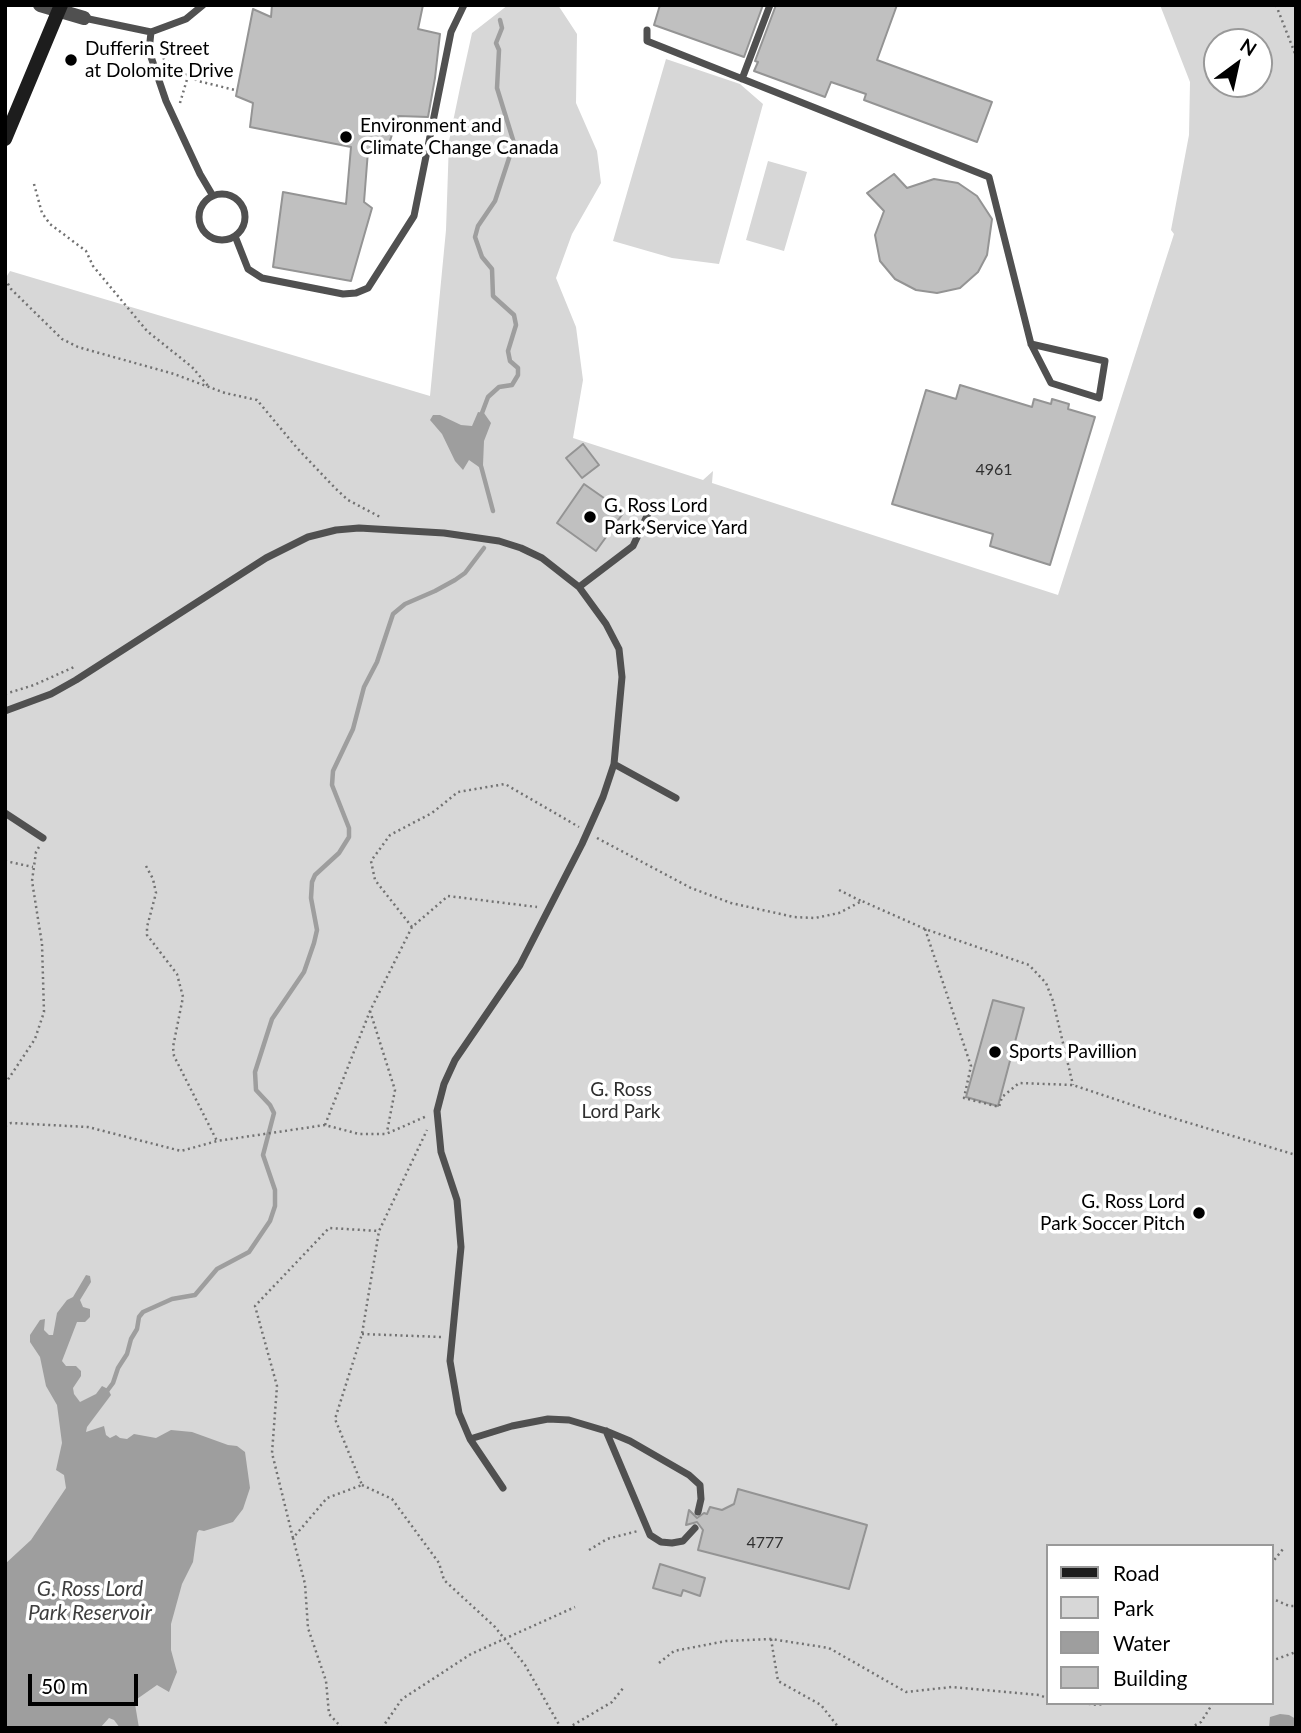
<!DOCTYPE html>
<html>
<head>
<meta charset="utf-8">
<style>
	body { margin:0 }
	#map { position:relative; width:1301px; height:1733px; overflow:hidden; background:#fff; font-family:Lato,sans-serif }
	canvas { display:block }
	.frame { position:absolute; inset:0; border:7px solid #000; pointer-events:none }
	.legend { position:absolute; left:1046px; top:1544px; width:228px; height:161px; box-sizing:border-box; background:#fff; border:2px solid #999; margin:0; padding:9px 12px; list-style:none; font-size:21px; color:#000 }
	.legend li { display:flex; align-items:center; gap:14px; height:35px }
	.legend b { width:35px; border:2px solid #999 }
	.north { position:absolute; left:1203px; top:28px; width:70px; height:70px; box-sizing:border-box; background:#fff; border:2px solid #999; border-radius:50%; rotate:33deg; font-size:19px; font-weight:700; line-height:28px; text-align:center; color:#000 }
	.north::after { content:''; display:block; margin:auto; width:24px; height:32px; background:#000; clip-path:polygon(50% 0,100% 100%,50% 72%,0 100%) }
	.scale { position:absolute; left:28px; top:1674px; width:110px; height:32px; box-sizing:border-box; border:4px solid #000; border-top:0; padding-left:9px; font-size:21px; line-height:24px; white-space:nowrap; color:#000; -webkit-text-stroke:5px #fff; paint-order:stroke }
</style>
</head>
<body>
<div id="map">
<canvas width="1301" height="1733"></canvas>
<div class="frame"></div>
<ul class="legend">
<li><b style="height:9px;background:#1d1d1d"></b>Road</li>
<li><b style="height:19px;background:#d7d7d7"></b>Park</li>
<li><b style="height:19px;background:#9e9e9e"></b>Water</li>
<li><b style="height:19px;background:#c0c0c0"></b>Building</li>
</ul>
<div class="north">N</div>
<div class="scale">50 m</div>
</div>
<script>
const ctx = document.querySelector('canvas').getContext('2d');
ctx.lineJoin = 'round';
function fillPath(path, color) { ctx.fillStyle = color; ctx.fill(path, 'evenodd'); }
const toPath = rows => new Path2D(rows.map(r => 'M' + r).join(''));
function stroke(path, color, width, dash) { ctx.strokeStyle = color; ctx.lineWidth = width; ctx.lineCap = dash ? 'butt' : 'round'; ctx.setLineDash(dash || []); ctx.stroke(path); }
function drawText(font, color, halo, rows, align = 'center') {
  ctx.font = font + ' Lato,sans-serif'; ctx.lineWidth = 7; ctx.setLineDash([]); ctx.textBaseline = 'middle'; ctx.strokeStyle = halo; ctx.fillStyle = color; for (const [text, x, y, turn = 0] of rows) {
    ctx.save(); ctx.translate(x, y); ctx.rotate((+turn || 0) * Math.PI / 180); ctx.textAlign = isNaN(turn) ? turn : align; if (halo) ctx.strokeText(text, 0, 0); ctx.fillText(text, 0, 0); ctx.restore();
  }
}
const green = toPath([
	[508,5,558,5,577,34,576,103,597,151,601,183,572,234,556,278,576,327,583,380,573,438,703,480,713,471,712,483,1058,595,1174,234,1171,230,1189,135,1190,82,1160,5,1296,5,1296,1728,5,1728,5,279,10,271,430,396,446,230,449,141,461,83,472,33],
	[1217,42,1259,42,1259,84,1217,84],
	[1047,1546,1271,1546,1271,1703,1047,1703],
	[666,59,740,84,763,104,719,264,672,258,613,241],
	[768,161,807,172,784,251,746,240]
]);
const water = toPath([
	[478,412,484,413,491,423,484,441,483,465,479,467,469,460,463,470,455,461,442,434,430,420,433,415,440,415,461,425,472,426],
	[86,1275,90,1276,91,1282,80,1300,83,1307,90,1309,90,1317,85,1322,77,1322,62,1361,66,1366,76,1366,81,1371,81,1376,73,1388,74,1394,80,1402,96,1394,102,1386,108,1389,111,1395,87,1427,86,1432,104,1426,106,1435,110,1438,116,1435,120,1438,127,1439,134,1434,156,1438,171,1430,192,1432,228,1445,237,1446,245,1452,250,1488,243,1509,233,1522,204,1531,199,1530,197,1533,193,1562,182,1584,171,1624,171,1650,177,1672,169,1692,157,1685,137,1699,135,1704,139,1728,120,1728,114,1720,109,1718,100,1728,5,1728,5,1564,31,1540,66,1488,64,1475,56,1470,62,1443,57,1405,46,1386,40,1357,30,1342,30,1335,40,1320,45,1319,44,1330,49,1335,53,1335,57,1313,67,1300,73,1297],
	[1280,1714,1289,1715,1296,1719,1296,1728,1269,1728,1270,1717]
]);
const stream = toPath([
	[482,413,488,397,499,387,512,385,518,375,518,368,510,361,508,351,516,325,514,315,493,296,492,269,482,257,475,237,478,226,495,201,514,143,497,88,499,50,496,43,502,28,500,20],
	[481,466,493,511],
	[107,1391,113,1383,118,1368,127,1354,131,1339,137,1329,139,1317,143,1312,172,1299,195,1295,217,1269,249,1252,270,1221,275,1206,275,1190,263,1155,274,1113,270,1105,256,1090,255,1072,272,1019,304,972,314,943,317,930,311,898,312,882,315,875,339,853,349,837,349,828,332,785,333,771,353,729,364,687,377,662,393,614,405,604,435,591,455,580,465,573,484,548]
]);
const building = toPath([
	[272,5,423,5,418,29,440,34,435,78,428,117,398,116,387,150,368,151,364,202,372,208,351,281,273,267,283,192,346,204,351,147,250,127,253,103,236,96,253,9,271,17,272,5],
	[660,5,763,5,744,57,654,25,660,5],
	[776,5,897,5,877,60,992,102,977,142,864,100,866,94,831,82,825,97,754,71,758,62,755,61,776,5],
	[894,174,907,188,934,179,958,183,977,196,992,219,987,255,978,272,960,288,937,293,916,290,895,279,880,261,875,235,884,211,867,193,894,174],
	[960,385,1032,407,1034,399,1051,404,1052,399,1069,404,1068,409,1095,417,1050,565,990,546,993,534,892,504,926,390,956,399,960,385],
	[583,444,599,465,582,478,566,458,583,444],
	[584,484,624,512,596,551,557,523,584,484],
	[993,1000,1024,1008,998,1106,966,1097,993,1000],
	[738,1489,867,1525,849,1589,698,1550,703,1530,697,1522,686,1525,689,1510,697,1518,704,1513,707,1514,710,1507,722,1510,734,1504,738,1489],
	[660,1564,705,1578,700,1596,683,1590,681,1596,653,1588,660,1564]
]);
const path = toPath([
	[1276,5,1296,56],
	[163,58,179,71,198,81,235,90],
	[180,103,188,76],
	[34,184,42,213,50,224,86,251,93,266,147,331,192,367,209,387],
	[5,279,11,289,62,339,78,347,174,374,225,393,257,400,297,448,336,489,348,500,382,518],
	[5,694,34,685,74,667],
	[597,838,691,888,731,903,794,917,815,918,839,913,862,901,925,929,1029,965,1046,983,1053,1001,1073,1085],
	[5,861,33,867],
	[146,866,153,879,156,893,147,927,147,935,177,974,183,997,173,1047,174,1056,217,1141],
	[839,890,861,901],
	[412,927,375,880,371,861,390,835,432,813,458,792,505,784,579,827],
	[925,929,971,1066,964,1098,999,1107,1002,1097,1019,1083,1073,1085,1156,1113,1296,1155],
	[370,1011,395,1090,387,1132],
	[5,1084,35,1039,44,1012,42,944,32,881,36,852,39,847],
	[325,1125,370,1011,412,927,448,896,537,907],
	[5,1126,11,1123,88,1127,181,1151,217,1141,325,1125,359,1134,386,1134,427,1116],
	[362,1334,442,1337],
	[362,1485,392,1499,439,1563,444,1580,495,1627,525,1665,561,1728],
	[293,1538,272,1453,277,1386,255,1306,329,1228,379,1231],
	[589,1550,607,1539,638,1531],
	[1271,1564,1283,1549],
	[1271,1598,1289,1606,1296,1606],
	[771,1639,778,1681,821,1705,839,1728],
	[1271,1661,1296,1652],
	[659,1663,674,1651,726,1641,771,1639,829,1648,906,1692,952,1687,1039,1695,1047,1698],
	[1083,1703,1097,1705,1108,1703],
	[342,1728,329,1714,326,1681,308,1628,305,1584,293,1538,327,1498,362,1485,335,1419,362,1334,379,1231,427,1130],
	[382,1728,402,1699,471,1654,575,1607],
	[568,1728,612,1702,624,1687],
	[1190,1728,1201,1722,1213,1703]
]);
const lane = toPath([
	[84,18,151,32,186,19,203,5],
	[647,30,647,41,989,177,1031,344,1051,383,1099,398,1105,361,1031,344],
	[151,32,149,51,166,101,200,174,213,196],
	[742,79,770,5],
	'199 217a23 23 0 1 1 46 0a23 23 0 1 1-46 0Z',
	[235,236,248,269,262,278,343,294,356,293,368,288,414,216,451,32,464,5],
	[579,587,633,546,653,503],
	[5,711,51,694,76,680,266,558,308,537,336,530,359,528,444,533,499,541,521,548,542,558,579,587,606,624,619,649,622,677,614,764,603,797,582,844,520,965,455,1060,444,1084,437,1111,441,1152,457,1200,461,1247,450,1361,459,1413,470,1439,503,1488],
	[614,764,676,798],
	[5,813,43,838],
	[606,1431,650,1535,661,1542,672,1543,683,1541,695,1528],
	[470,1439,512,1426,548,1419,569,1420,606,1431,630,1441,689,1475,700,1485,701,1499,698,1512]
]);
const street = toPath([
	[40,5,84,18]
]);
const secondary = toPath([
	[5,139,61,5]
]);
const markers = [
	[71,60,7,"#000"],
	[346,137,7,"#000"],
	[590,517,7,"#000"],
	[995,1052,7,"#000"],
	[1199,1213,7,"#000"]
];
const numberNames = [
	["4961",994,470],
	["4777",765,1543]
];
const poiNames = [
	["Dufferin Street",85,49],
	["at Dolomite Drive",85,71],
	["Environment and",360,126],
	["Climate Change Canada",360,148],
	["G. Ross Lord",604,506],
	["Park Service Yard",604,528],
	["Sports Pavillion",1009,1052],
	["G. Ross Lord",1185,1202,"right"],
	["Park Soccer Pitch",1185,1224,"right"]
];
const parkNames = [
	["G. Ross",621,1090],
	["Lord Park",621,1112]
];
const waterNames = [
	["G. Ross Lord",90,1589],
	["Park Reservoir",90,1613]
];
fillPath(green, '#d7d7d7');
fillPath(water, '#9e9e9e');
stroke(stream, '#9e9e9e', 4.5);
fillPath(building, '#c0c0c0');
stroke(building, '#949494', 2);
stroke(path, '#727272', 2.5, [2, 3.5]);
stroke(lane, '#505050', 7);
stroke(street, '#505050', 14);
stroke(secondary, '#1d1d1d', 14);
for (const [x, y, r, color] of markers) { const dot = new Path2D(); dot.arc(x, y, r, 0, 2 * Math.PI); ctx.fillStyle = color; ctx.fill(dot); stroke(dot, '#fff', 2.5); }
drawText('16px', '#303030', null, numberNames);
drawText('19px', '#000', '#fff', poiNames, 'left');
drawText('19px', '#2e2e2e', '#fff', parkNames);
drawText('italic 21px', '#3f3f3f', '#fff', waterNames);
</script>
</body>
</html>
